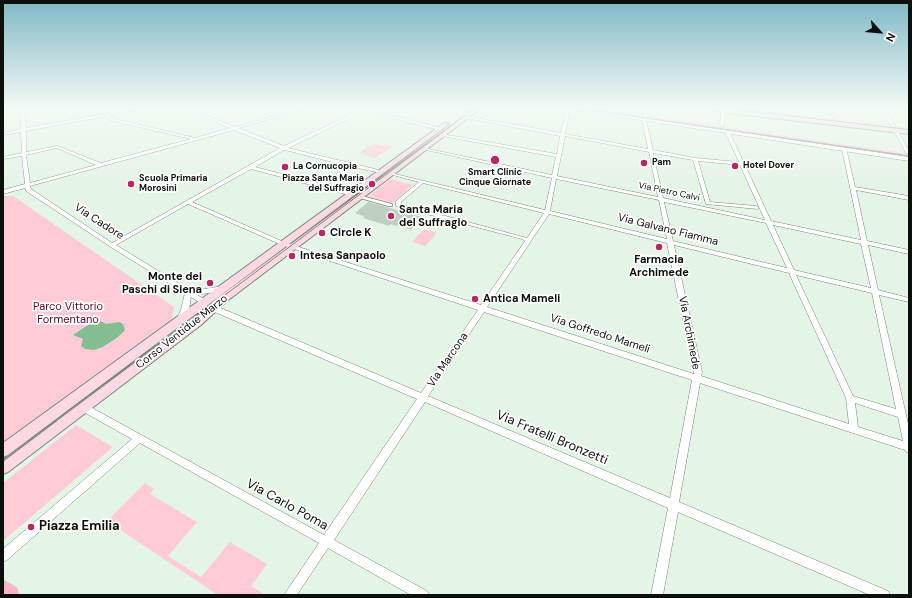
<!DOCTYPE html>
<html>
<head>
<meta charset="utf-8">
<style>
	body { margin:0 }
	#map { position:relative; width:912px; height:598px; overflow:hidden; background:#e4f4e7; font-family:"DM Sans",sans-serif }
	canvas { display:block }
	.frame { position:absolute; inset:0; border:4px solid #0b100c; pointer-events:none }
	.north { position:absolute; left:860px; top:12px; width:40px; height:40px; -webkit-text-stroke:3px #fff; paint-order:stroke; rotate:117deg; font-size:11px; font-weight:700; line-height:16px; text-align:center; color:#0b100c }
	.north::after { content:''; display:block; margin:auto; width:14px; height:18px; background:#0b100c; clip-path:polygon(50% 0,100% 100%,50% 72%,0 100%) }
</style>
</head>
<body>
<div id="map">
<canvas width="912" height="598"></canvas>
<div class="frame"></div>
<div class="north">N</div>
</div>
<script>
const ctx = document.querySelector('canvas').getContext('2d');
ctx.lineJoin = 'round';
function fillPath(path, color) { ctx.fillStyle = color; ctx.fill(path, 'evenodd'); }
const toPath = rows => new Path2D(rows.map(r => 'M' + r).join(''));
function stroke(path, color, width, dash) { ctx.strokeStyle = color; ctx.lineWidth = width; ctx.lineCap = dash ? 'butt' : 'round'; ctx.setLineDash(dash || []); ctx.stroke(path); }
function drawText(font, color, halo, rows, align = 'center') {
  ctx.font = font + ' "DM Sans",sans-serif'; ctx.lineWidth = 3.5; ctx.setLineDash([]); ctx.textBaseline = 'middle'; ctx.strokeStyle = halo; ctx.fillStyle = color; for (const [text, x, y, turn = 0] of rows) {
    ctx.save(); ctx.translate(x, y); ctx.rotate((+turn || 0) * Math.PI / 180); ctx.textAlign = isNaN(turn) ? turn : align; if (halo) ctx.strokeText(text, 0, 0); ctx.fillText(text, 0, 0); ctx.restore();
  }
}
const green = toPath([
	[576,109,602,109,639,114,638,118],
	[771,111,888,126,909,129,909,131,772,115],
	[650,116,909,154,909,157,649,119],
	[375,143,385,146,387,145,394,146,375,158,359,153,364,149],
	[390,179,413,185,393,203,369,196],
	[3,196,13,196,174,307,172,319,3,442],
	[424,229,437,233,425,246,412,242],
	[76,425,113,447,3,541,3,483],
	[145,483,154,489,150,494,197,522,168,556,201,577,230,542,267,564,251,586,266,595,218,595,107,521]
]);
const water = toPath([
	[97,319,106,324,119,322,123,324,125,330,118,337,103,347,94,350,85,349,81,346,83,339,73,335]
]);
const building = toPath([
	[347,175,361,179,355,183,340,180],
	[368,202,372,203,422,217,411,230,390,224,389,226,363,218,365,217,355,213]
]);
const pedestrian = toPath([
	[360,196,362,196,392,204,392,206,388,206,360,198,360,196]
]);
const minor = toPath([
	[21,109,25,109,26,128,131,109,138,109,136,110,109,115,111,118,195,138,230,128,184,109,189,109,235,127,300,109,306,109,238,128,284,146,361,110,360,109,366,109,441,128,441,129,439,130,365,111,288,148,383,171,383,172,381,173,353,167,326,186,353,193,353,195,349,195,251,169,192,202,286,243,481,305,525,241,522,239,396,206,396,201,419,182,389,174,391,173,545,210,552,178,422,149,424,148,552,175,556,157,442,136,440,135,442,134,557,154,560,136,466,118,465,118,465,116,561,133,566,109,570,109,565,134,648,149,642,120,645,109,649,109,646,120,653,150,695,158,739,162,725,132,729,131,744,163,745,164,745,165,771,221,861,240,842,149,846,148,855,187,909,196,909,200,856,190,867,241,909,250,909,254,868,245,878,290,909,298,909,302,879,295,909,428,909,453,906,452,905,450,700,383,679,502,888,591,890,595,870,595,678,512,663,595,651,595,668,508,425,402,334,540,427,591,429,595,411,595,328,548,297,595,284,595,319,543,140,443,7,560,3,562,3,549,132,439,80,410,79,407,80,404,83,403,324,535,417,399,210,310,209,308,210,306,216,306,421,393,478,310,282,245,188,204,116,245,191,291,223,286,225,286,226,288,225,290,197,295,206,300,208,302,206,304,202,304,191,297,189,310,183,322,177,322,176,320,181,310,185,293,114,249,26,191,25,188,3,194,3,190,25,184,22,156,3,159,3,157,22,153,21,132,3,135,3,133,21,129,21,109],
	[106,116,109,120,191,139,101,163,57,146,26,152,26,131,106,116],
	[234,130,280,148,112,243,31,189,30,186,234,130],
	[565,136,649,152,658,197,557,176,565,136],
	[57,148,96,165,30,183,26,155,57,148],
	[284,150,289,151,348,166,321,184,255,167,284,150],
	[653,153,693,160,706,204,758,209,759,208,756,206,710,202,698,161,740,165,765,220,663,198,653,153],
	[556,179,659,200,667,239,550,211,556,179],
	[423,183,544,213,527,238,401,204,401,202,423,183],
	[664,202,766,223,787,268,673,241,664,202],
	[549,214,667,243,694,374,487,307,549,214],
	[773,225,861,244,871,288,794,270,773,225],
	[674,245,789,273,846,398,849,424,701,376,702,372,674,245],
	[796,275,872,293,896,409,853,396,796,275],
	[484,312,692,380,670,498,428,396,484,312],
	[855,403,898,417,903,441,858,427,855,403],
	[723,109,725,110,724,125,722,126,720,125,721,110,723,109],
	[828,109,832,109,835,119,833,119,828,109],
	[881,109,885,109,895,126,894,127,892,127,881,109],
	[894,130,898,131,909,151,909,154,906,153,894,131,894,130]
]);
const tertiary = toPath([
	[568,109,580,109,909,157,909,161,568,109]
]);
const secondary = toPath([
	[474,109,480,109,227,301,201,325,8,472,3,474,3,460,193,319,219,297,474,109],
	[709,109,725,109,909,130,909,134,712,111,709,109],
	[444,123,449,124,8,455,3,457,3,443,444,123]
]);
const primary = toPath([
	[3,580,9,583,17,588,19,595,3,595,3,580]
]);
const tramFar1 = toPath([
	[584,109,909,156],
	[55,422,474,109]
]);
const tram = toPath([
	[3,461,56,421]
]);
const markers = [
	[495,160,5,"#b52860"],
	[644,163,4,"#b52860"],
	[735,166,4,"#b52860"],
	[285,167,4,"#b52860"],
	[131,184,4,"#b52860"],
	[372,184,4,"#b52860"],
	[391,216,4,"#b52860"],
	[322,233,4,"#b52860"],
	[659,247,4,"#b52860"],
	[292,256,4,"#b52860"],
	[210,283,4,"#b52860"],
	[475,299,4,"#b52860"],
	[31,527,4,"#b52860"]
];
const farPoinames = [
	["Pam",652,163],
	["Hotel Dover",743,166],
	["La Cornucopia",293,167],
	["Smart Clinic",495,173,"center"],
	["Cinque Giornate",495,183,"center"],
	["Scuola Primaria",139,179],
	["Morosini",139,189],
	["Piazza Santa Maria",364,179,"right"],
	["del Suffragio",364,189,"right"]
];
const farStreetnames = [
	["Via Pietro Calvi",669,192,12]
];
const poiNames = [
	["Santa Maria",399,210],
	["del Suffragio",399,223],
	["Circle K",330,233],
	["Intesa Sanpaolo",300,256],
	["Farmacia",659,260,"center"],
	["Archimede",659,273,"center"],
	["Monte dei",202,277,"right"],
	["Paschi di Siena",202,290,"right"],
	["Antica Mameli",483,299]
];
const streetNames = [
	["Via Cadore",99,222,33],
	["Via Galvano Fiamma",668,230,14],
	["Corso Ventidue Marzo",182,332,-38],
	["Via Archimede",689,333,79],
	["Via Goffredo Mameli",600,334,18],
	["Via Marcona",448,360,-56]
];
const parkNames = [
	["Parco Vittorio",68,307],
	["Formentano",68,320]
];
const nearStreetnames = [
	["Via Fratelli Bronzetti",552,438,23],
	["Via Carlo Poma",287,505,29]
];
const nearPoinames = [
	["Piazza Emilia",39,527]
];
fillPath(green, '#fecbd7');
fillPath(water, '#85bd92');
fillPath(building, '#bfcfc2');
stroke(pedestrian, '#768479', 1.5);
stroke(minor, '#768479', 1);
stroke(tertiary, '#768479', 1);
stroke(secondary, '#768479', 2);
stroke(primary, '#d3d4d3', 1);
fillPath(pedestrian, '#fff');
fillPath(minor, '#fff');
fillPath(tertiary, '#fff');
fillPath(secondary, '#fed9e4');
fillPath(primary, '#fdb3ca');
stroke(tramFar1, '#7c867e', 1);
stroke(tram, '#7c867e', 1.5);
const sky = ctx.createLinearGradient(0, 0, 0, 193);
sky.addColorStop(0, '#80b8c6');
sky.addColorStop(0.56, '#f3faf4');
sky.addColorStop(1, '#f3faf400');
ctx.fillStyle = sky;
ctx.fillRect(0, 0, 912, 193);
for (const [x, y, r, color] of markers) { const dot = new Path2D(); dot.arc(x, y, r, 0, 2 * Math.PI); ctx.fillStyle = color; ctx.fill(dot); stroke(dot, '#fff', 1.5); }
drawText('bold 9px', '#0b100c', '#fff', farPoinames, 'left');
drawText('9px', '#0b100c', '#fff', farStreetnames);
drawText('bold 11px', '#0b100c', '#fff', poiNames, 'left');
drawText('11px', '#0b100c', '#fff', streetNames);
drawText('11px', '#580529', '#fff', parkNames);
drawText('13px', '#0b100c', '#fff', nearStreetnames);
drawText('bold 13px', '#0b100c', '#fff', nearPoinames, 'left');
</script>
</body>
</html>
